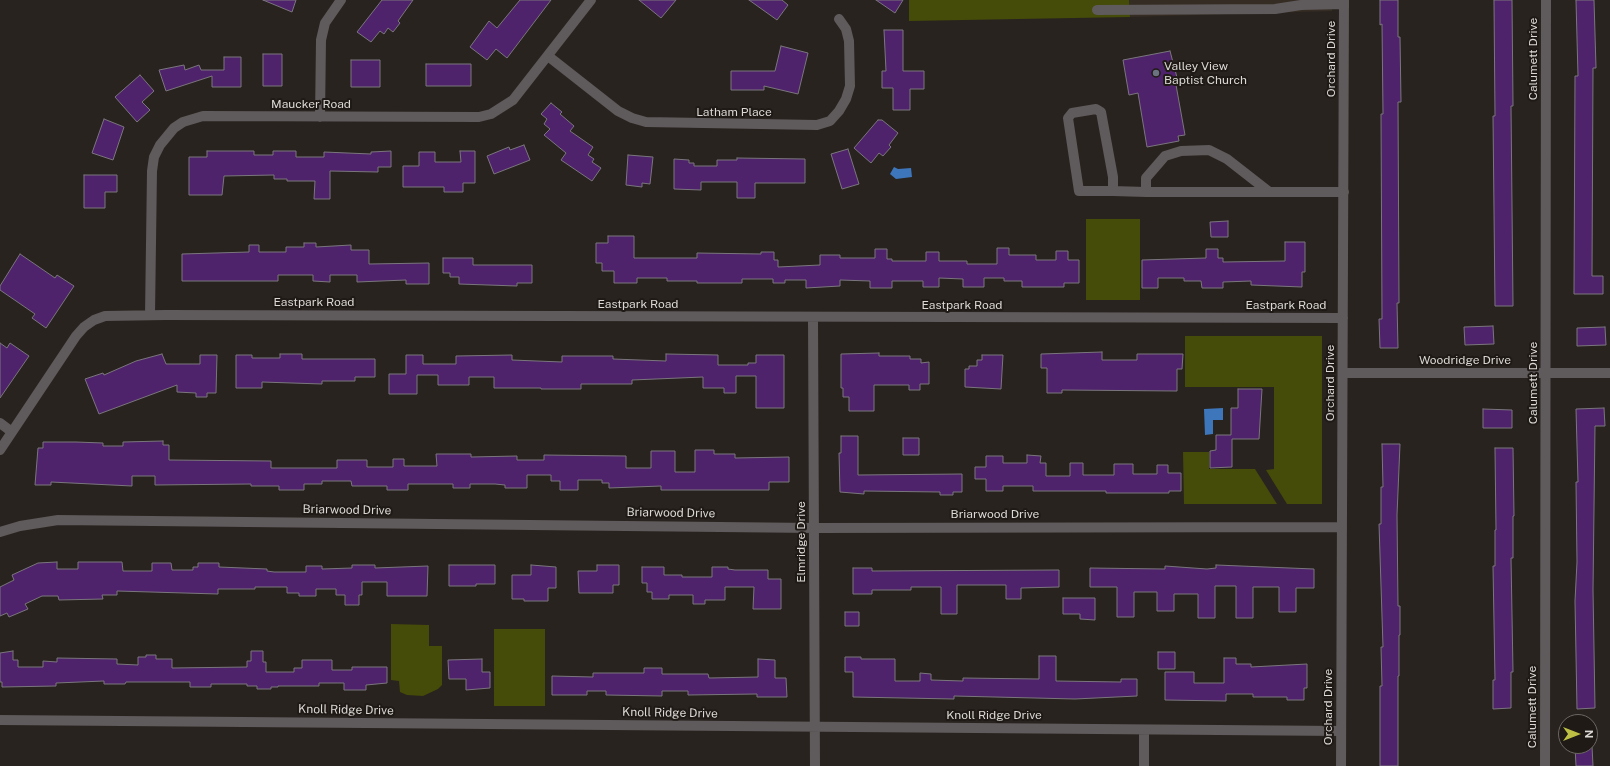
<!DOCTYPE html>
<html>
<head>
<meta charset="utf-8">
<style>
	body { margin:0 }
	#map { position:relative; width:1610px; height:766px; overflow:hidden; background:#29231f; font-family:"Public Sans",sans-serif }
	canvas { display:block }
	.north { position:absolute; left:1558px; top:714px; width:40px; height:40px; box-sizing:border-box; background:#1f1a16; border:1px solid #6a6662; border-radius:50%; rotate:90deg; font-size:11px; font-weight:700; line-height:16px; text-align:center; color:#dbd8d5 }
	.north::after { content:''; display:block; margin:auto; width:14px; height:18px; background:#bcbf44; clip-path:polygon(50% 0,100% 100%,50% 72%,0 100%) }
</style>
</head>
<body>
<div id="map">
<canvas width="1610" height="766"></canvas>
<div class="north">N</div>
</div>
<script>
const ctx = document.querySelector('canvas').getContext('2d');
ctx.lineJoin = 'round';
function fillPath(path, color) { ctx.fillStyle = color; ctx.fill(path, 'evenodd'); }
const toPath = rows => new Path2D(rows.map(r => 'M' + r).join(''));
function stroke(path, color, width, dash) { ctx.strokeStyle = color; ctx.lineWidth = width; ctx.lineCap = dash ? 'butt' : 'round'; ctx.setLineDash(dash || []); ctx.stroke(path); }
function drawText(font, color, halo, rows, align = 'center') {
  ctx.font = font + ' "Public Sans",sans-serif'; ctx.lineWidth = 4; ctx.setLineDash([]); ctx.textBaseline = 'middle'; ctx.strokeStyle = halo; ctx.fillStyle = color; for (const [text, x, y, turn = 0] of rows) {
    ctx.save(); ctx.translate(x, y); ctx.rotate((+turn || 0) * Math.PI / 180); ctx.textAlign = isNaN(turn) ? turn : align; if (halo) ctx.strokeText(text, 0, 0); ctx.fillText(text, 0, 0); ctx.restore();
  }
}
const built = toPath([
	[1129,0,1332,0,1332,11,1130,17]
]);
const green = toPath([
	[909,0,1129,0,1130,17,909,21],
	[1086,219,1140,219,1140,300,1086,300],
	[1185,336,1322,336,1322,504,1287,504,1266,470,1274,469,1274,387,1185,387],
	[1183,452,1209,452,1209,469,1255,469,1277,504,1184,504],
	[391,624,429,625,429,646,442,646,442,685,438,689,423,696,407,695,400,692,399,681,391,680],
	[494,629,545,629,545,706,494,706]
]);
const water = toPath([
	[894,167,898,169,911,168,912,177,896,179,890,174],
	[1223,408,1223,420,1213,420,1213,434,1205,435,1204,409]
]);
const building = toPath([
	[263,0,296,0,292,12,263,0],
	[382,0,413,0,398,21,400,23,393,32,388,28,384,34,380,31,371,42,357,32,382,0],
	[520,0,551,0,507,58,496,49,487,60,470,47,489,21,497,28,520,0],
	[639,0,676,0,661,18,639,0],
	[749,0,782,0,788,5,777,20,749,0],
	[876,0,903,0,895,13,876,0],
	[1380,0,1398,0,1398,37,1400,37,1401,102,1398,102,1399,303,1397,303,1398,348,1380,348,1379,319,1382,319,1381,114,1383,114,1382,24,1380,25,1380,0],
	[1494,0,1512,0,1513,106,1511,106,1513,306,1495,306,1493,116,1495,116,1494,0],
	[1576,0,1594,0,1596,68,1593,68,1592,276,1603,276,1603,294,1574,294,1575,76,1578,76,1576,0],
	[884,30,903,30,903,71,924,71,924,89,910,89,910,110,893,110,893,88,882,88,882,71,886,71,884,30],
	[781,46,808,53,798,94,764,86,764,90,731,90,731,71,775,71,781,46],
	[1170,51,1179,85,1176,85,1185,135,1178,136,1179,141,1147,147,1138,93,1129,95,1123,60,1170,51],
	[263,54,282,54,282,86,263,86,263,54],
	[224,57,241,57,241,87,212,87,212,76,166,91,159,70,184,65,185,70,199,65,201,70,224,70,224,57],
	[351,60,380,60,380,87,351,87,351,60],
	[426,64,471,64,471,86,426,86,426,64],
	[140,75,154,91,142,102,150,110,137,122,115,97,140,75],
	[551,103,562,112,560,114,574,126,570,131,593,147,588,155,594,159,592,162,601,168,592,181,561,160,566,153,544,135,550,129,544,124,547,119,541,114,551,103],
	[104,119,124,127,113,160,92,153,104,119],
	[878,120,882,120,898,133,889,145,891,147,883,156,879,153,871,163,854,148,878,120],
	[524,145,530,160,494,174,487,156,509,147,510,150,524,145],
	[848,149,859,184,842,189,831,154,848,149],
	[207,151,254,151,254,155,273,155,273,151,296,151,296,157,324,157,324,152,371,154,371,152,391,151,391,167,378,167,378,172,330,171,330,199,314,199,315,181,287,181,287,179,274,179,274,175,224,176,222,195,189,195,189,157,207,157,207,151],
	[460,151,475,151,475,183,463,183,463,192,444,192,444,187,403,187,403,166,419,166,419,152,435,152,435,162,461,162,460,151],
	[628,155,653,157,650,184,642,183,642,187,626,185,628,155],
	[737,158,805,159,805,183,755,183,755,198,737,198,737,182,701,182,701,190,674,189,674,159,689,160,689,163,694,163,694,166,717,166,717,160,737,160,737,158],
	[84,175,117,175,117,192,105,192,105,208,84,208,84,175],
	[1228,221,1228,237,1211,237,1210,222,1228,221],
	[608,236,634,236,634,258,697,258,697,253,761,254,761,252,774,252,774,260,778,260,778,267,820,265,820,255,840,255,840,258,875,258,875,249,887,249,887,259,892,259,892,261,926,261,926,252,939,252,939,261,967,261,967,264,997,264,997,248,1009,248,1009,255,1036,255,1036,260,1056,260,1056,251,1068,251,1068,260,1079,260,1079,283,1064,283,1064,287,1022,287,1022,281,1004,281,1004,278,984,278,984,287,963,287,963,279,939,278,939,287,923,287,923,281,892,281,892,288,870,288,870,281,840,280,840,286,806,288,806,280,785,280,785,283,773,283,773,279,742,279,742,283,697,283,697,281,667,281,667,278,637,278,637,283,614,283,614,271,602,271,602,263,596,263,596,243,608,243,608,236],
	[1285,242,1305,242,1305,272,1302,272,1302,287,1251,285,1251,281,1223,282,1223,288,1202,288,1201,281,1184,281,1184,278,1158,278,1158,288,1142,288,1142,260,1206,258,1206,249,1218,249,1218,258,1223,258,1223,262,1285,261,1285,242],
	[304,243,316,243,316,247,351,245,351,250,369,250,369,264,429,263,429,284,406,284,406,280,357,282,357,275,330,275,330,282,313,281,313,275,278,275,278,281,182,281,182,254,249,252,249,245,259,245,259,252,286,252,286,247,304,247,304,243],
	[20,254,55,278,57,275,74,286,46,328,32,318,35,314,0,290,0,286,20,254],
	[443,258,473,258,473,265,532,265,532,283,517,283,517,286,459,284,459,277,450,277,450,273,443,273,443,258],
	[1493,326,1494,344,1465,345,1464,327,1493,326],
	[1605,327,1606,345,1577,346,1577,328,1605,327],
	[0,343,7,348,10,343,29,356,0,398,0,343],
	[1102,352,1102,360,1137,360,1137,354,1183,354,1182,369,1177,369,1177,391,1062,390,1062,393,1047,393,1047,368,1041,368,1041,354,1102,352],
	[879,353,879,356,910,356,910,359,921,359,921,363,929,362,929,384,920,384,920,390,909,390,909,385,874,385,874,411,849,411,849,397,843,397,843,388,841,388,841,354,879,353],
	[162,354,166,364,200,364,200,355,217,355,216,393,207,393,207,397,196,397,196,393,177,392,177,385,99,414,85,379,103,373,104,375,136,361,162,354],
	[280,354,302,354,302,359,375,359,375,377,355,377,355,381,322,381,322,384,262,382,262,388,236,388,236,355,252,355,252,358,280,358,280,354],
	[666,354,718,355,718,365,748,365,748,363,756,363,756,355,784,355,784,408,756,408,756,376,736,376,736,393,724,393,724,388,703,388,703,377,632,380,632,384,581,384,581,389,541,389,541,388,494,388,494,377,469,377,469,385,438,385,438,375,417,375,417,394,389,394,389,374,406,374,406,355,423,355,423,364,456,364,456,356,512,355,512,360,562,362,562,356,613,356,613,359,666,361,666,354],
	[982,355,1003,355,1001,389,965,387,965,369,969,369,969,366,977,366,977,360,982,360,982,355],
	[1238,389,1262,389,1259,439,1232,439,1232,467,1210,468,1210,451,1216,450,1216,435,1231,435,1231,408,1238,408,1238,389],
	[1604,408,1605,426,1595,426,1593,590,1595,708,1577,709,1575,601,1577,562,1576,482,1578,482,1576,409,1604,408],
	[1483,409,1512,410,1512,428,1483,428,1483,409],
	[841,436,858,436,858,475,962,474,962,492,953,492,953,495,940,495,940,492,864,491,864,494,840,492,839,453,841,453,841,436],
	[903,438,919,438,919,455,903,455,903,438],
	[163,441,163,445,169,445,169,460,271,461,271,468,337,468,337,460,367,460,367,467,393,467,393,459,404,459,404,466,437,466,436,454,471,454,471,457,517,456,517,460,544,460,544,455,626,456,626,468,651,468,651,451,675,451,675,472,695,472,695,450,714,450,714,454,735,454,735,458,789,457,789,482,769,482,769,490,661,490,661,486,609,488,609,483,602,483,602,480,578,480,578,490,560,490,560,481,551,481,551,475,527,475,527,488,505,488,505,485,495,484,470,484,470,488,453,488,453,484,408,484,408,490,387,490,387,486,352,486,351,481,322,481,322,484,304,484,304,490,279,490,279,486,251,486,251,484,155,485,155,476,132,476,132,486,51,482,51,485,35,485,38,448,43,448,43,442,76,442,103,443,103,446,123,446,123,442,163,441],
	[1382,444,1400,444,1397,515,1398,606,1400,606,1400,635,1399,635,1399,676,1398,676,1398,766,1380,766,1380,686,1382,686,1381,647,1383,647,1379,524,1381,524,1381,487,1383,487,1382,444],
	[1495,448,1513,448,1514,516,1513,516,1513,558,1511,558,1513,672,1511,672,1511,708,1493,709,1493,680,1495,680,1493,566,1495,566,1495,530,1496,530,1495,448],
	[1027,455,1041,456,1040,463,1046,463,1046,476,1070,476,1070,463,1083,463,1083,475,1114,475,1114,464,1133,464,1133,474,1157,474,1157,465,1168,465,1168,473,1181,473,1181,491,1169,491,1169,493,1106,493,1106,491,1033,491,1033,486,1003,486,1003,491,986,491,986,479,975,479,975,467,986,467,986,456,1003,456,1003,463,1027,463,1027,455],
	[57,562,57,569,78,569,78,562,122,562,123,571,152,571,152,563,171,563,172,570,193,570,193,567,198,567,198,563,219,563,219,567,267,569,267,571,274,572,306,572,306,566,322,566,322,569,352,568,352,565,375,565,375,568,428,566,427,596,387,596,387,582,362,582,362,595,359,595,359,605,345,605,345,595,336,595,336,589,316,589,316,596,299,596,299,593,287,593,287,587,255,587,255,589,218,589,218,594,117,591,117,595,102,595,103,599,59,600,58,596,42,596,25,604,28,609,9,617,7,613,0,616,0,587,14,580,12,575,38,563,57,562],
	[449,565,495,565,495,584,476,584,476,586,449,586,449,565],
	[531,565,556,567,556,588,548,588,548,601,524,601,524,599,512,599,512,575,531,575,531,565],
	[597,565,619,565,619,585,613,585,613,593,579,593,578,571,597,571,597,565],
	[1216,565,1314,569,1314,588,1296,588,1296,612,1279,612,1279,587,1253,587,1253,618,1236,618,1236,586,1215,586,1215,618,1198,618,1198,594,1174,594,1174,611,1157,611,1157,592,1134,592,1134,617,1117,617,1117,587,1090,587,1090,568,1165,569,1165,566,1207,569,1216,568,1216,565],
	[642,567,664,567,664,575,682,575,682,577,712,577,712,567,728,567,728,569,735,570,768,570,768,579,781,579,781,609,753,609,754,587,725,587,725,600,705,600,705,604,693,604,693,595,669,595,669,599,652,599,652,592,647,592,647,583,642,583,642,567],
	[853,568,872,568,872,571,1059,570,1059,587,1021,588,1021,599,1006,599,1006,585,957,585,957,614,941,614,941,587,911,587,911,590,872,590,872,594,853,594,853,568],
	[1063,598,1095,598,1095,620,1080,619,1080,614,1063,614,1063,598],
	[845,612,859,612,859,626,845,626,845,612],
	[13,651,13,660,18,660,18,667,43,667,43,661,57,662,57,658,117,659,117,664,138,665,138,657,146,657,146,655,156,655,156,659,172,659,172,668,247,667,247,661,251,661,251,651,263,651,263,662,266,662,266,672,294,672,294,668,302,668,302,660,332,660,332,670,352,670,352,667,387,667,387,683,366,685,366,690,344,690,344,683,319,683,319,686,278,686,278,687,271,687,271,689,257,689,257,686,247,686,247,684,211,684,211,687,190,687,190,682,126,682,125,684,104,684,104,681,56,683,56,686,2,687,2,682,0,682,0,653,13,651],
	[1158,652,1175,652,1175,669,1158,669,1158,652],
	[1039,656,1056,656,1056,681,1121,682,1121,679,1137,679,1137,696,1075,699,954,696,954,699,853,697,853,672,845,672,845,657,861,657,861,659,895,659,895,681,920,681,920,673,931,674,931,680,963,681,963,678,1039,679,1039,656],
	[1224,658,1236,658,1236,664,1251,664,1251,667,1307,664,1307,688,1304,688,1304,700,1287,700,1287,697,1253,697,1253,694,1226,694,1226,701,1165,700,1165,672,1194,672,1194,683,1224,683,1224,658],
	[482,659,482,672,490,672,490,688,466,690,466,679,449,679,448,660,482,659],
	[758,659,775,660,775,678,786,678,787,697,757,697,757,694,688,695,688,691,662,691,662,696,606,695,606,691,587,691,587,695,552,695,552,676,593,677,593,673,644,673,644,668,662,668,662,674,708,674,709,678,758,677,758,659],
	[1575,746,1592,746,1593,766,1576,766,1575,746]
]);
const minor = toPath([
	[1097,10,1275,9,1301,5,1344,4],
	[548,56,618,111,632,118,646,122,817,125,830,121,839,111,846,99,850,86,849,41,846,29,839,19],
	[320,117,321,40,325,23,341,0],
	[1113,191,1113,177,1101,112,1096,109,1072,113,1068,118,1079,191,1113,191,1146,192,1344,192],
	[1146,192,1146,178,1165,156,1181,151,1209,150,1227,159,1268,191],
	[150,315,152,171,154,157,160,145,174,128,183,122,203,116,479,117,491,114,513,100,591,0],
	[813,318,815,766],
	[1343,373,1610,373],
	[0,423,12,432],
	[0,450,76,336,84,327,94,320,105,316,166,315,1343,318],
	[0,532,20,526,58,520,814,528,1342,527],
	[0,720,1340,731],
	[1144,766,1144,730],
	[1341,766,1344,0],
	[1545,766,1546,0]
]);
const markers = [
	[1156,73,4,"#6b7280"]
];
const streetNames = [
	["Orchard Drive",1331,59,-90],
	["Calumett Drive",1533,59,-90],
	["Maucker Road",311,104],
	["Latham Place",734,112],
	["Eastpark Road",314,302],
	["Eastpark Road",638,304],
	["Eastpark Road",962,305],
	["Eastpark Road",1286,305],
	["Woodridge Drive",1465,360],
	["Orchard Drive",1330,383,-90],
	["Calumett Drive",1533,383,-90],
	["Briarwood Drive",347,510,1],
	["Briarwood Drive",671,513,1],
	["Briarwood Drive",995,514],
	["Elmridge Drive",801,542,-90],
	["Orchard Drive",1328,707,-90],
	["Calumett Drive",1532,707,-90],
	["Knoll Ridge Drive",346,710,1],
	["Knoll Ridge Drive",670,713,1],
	["Knoll Ridge Drive",994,715]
];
const poiNames = [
	["Valley View",1164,66],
	["Baptist Church",1164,80]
];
fillPath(built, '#352c23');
fillPath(green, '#454b09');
fillPath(water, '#3d76bb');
fillPath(building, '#4f236b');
stroke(building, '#7a767d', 1);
stroke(minor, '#5f5a5b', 10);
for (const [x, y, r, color] of markers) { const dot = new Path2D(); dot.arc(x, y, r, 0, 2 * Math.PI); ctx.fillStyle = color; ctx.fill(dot); stroke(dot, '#1f1a16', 1.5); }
drawText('12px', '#dbd8d5', '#1f1a16', streetNames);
drawText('12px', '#dbd8d5', '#1f1a16', poiNames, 'left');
</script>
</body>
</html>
